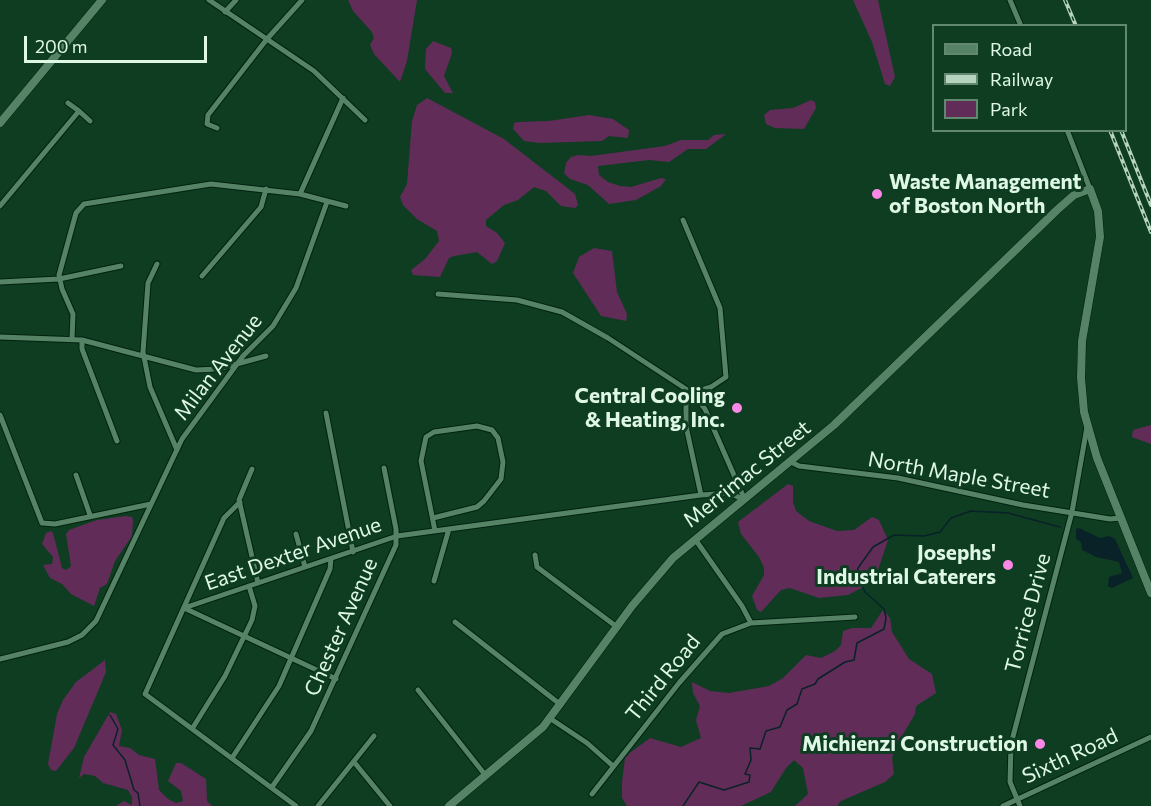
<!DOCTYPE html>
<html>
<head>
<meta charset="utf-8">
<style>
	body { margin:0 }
	#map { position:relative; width:1151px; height:806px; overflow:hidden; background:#0e3d22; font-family:Commissioner,sans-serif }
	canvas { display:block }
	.legend { position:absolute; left:932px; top:24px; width:195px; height:108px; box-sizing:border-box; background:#0e3d22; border:2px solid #628870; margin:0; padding:8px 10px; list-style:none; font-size:18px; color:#dff8e6 }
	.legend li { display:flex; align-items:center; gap:12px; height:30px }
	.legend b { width:30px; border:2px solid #628870 }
	.scale { position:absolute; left:24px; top:36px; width:183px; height:27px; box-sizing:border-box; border:3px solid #dff8e6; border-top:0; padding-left:8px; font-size:18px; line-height:21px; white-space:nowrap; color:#dff8e6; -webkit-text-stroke:4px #0e3d22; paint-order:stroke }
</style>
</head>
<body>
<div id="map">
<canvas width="1151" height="806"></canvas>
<ul class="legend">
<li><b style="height:8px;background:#568365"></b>Road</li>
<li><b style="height:8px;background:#b6d3bf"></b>Railway</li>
<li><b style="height:16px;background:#622c59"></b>Park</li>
</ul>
<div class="scale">200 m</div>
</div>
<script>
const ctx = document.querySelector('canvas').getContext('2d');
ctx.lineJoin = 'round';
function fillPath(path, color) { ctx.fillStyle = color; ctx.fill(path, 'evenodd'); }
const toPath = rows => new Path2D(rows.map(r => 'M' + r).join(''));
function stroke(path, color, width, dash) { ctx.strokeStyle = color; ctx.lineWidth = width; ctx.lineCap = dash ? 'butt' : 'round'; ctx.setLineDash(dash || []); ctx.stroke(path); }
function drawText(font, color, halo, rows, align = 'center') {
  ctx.font = font + ' Commissioner,sans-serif'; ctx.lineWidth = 6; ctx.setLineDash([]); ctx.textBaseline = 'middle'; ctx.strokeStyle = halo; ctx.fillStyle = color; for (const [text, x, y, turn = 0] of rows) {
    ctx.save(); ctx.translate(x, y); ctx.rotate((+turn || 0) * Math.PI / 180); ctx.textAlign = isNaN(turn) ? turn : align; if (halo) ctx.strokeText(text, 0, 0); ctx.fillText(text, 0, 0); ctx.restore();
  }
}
const green = toPath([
	[348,0,417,0,407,61,400,82,374,54,370,45,374,38,372,32,353,11],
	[853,0,878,0,895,77,890,86,885,84,872,42],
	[433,41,451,48,452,53,444,76,453,93,445,93,425,69,426,49],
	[427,98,504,139,575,194,578,205,575,208,561,206,546,191,534,187,518,200,504,205,486,220,486,226,497,233,505,243,497,261,492,264,477,252,454,256,449,258,440,277,413,275,411,270,425,259,439,241,437,231,417,219,403,205,400,197,407,184,412,121,417,105],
	[811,100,815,102,816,108,804,129,775,128,766,124,764,115,770,110,793,108],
	[589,115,613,119,629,130,628,138,609,136,602,141,539,143,524,141,513,129,514,123,518,122,549,121],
	[726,134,706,149,688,149,669,162,649,160,598,166,599,175,608,182,620,186,631,187,661,178,666,179,661,186,636,200,609,204,588,185,570,179,564,173,566,163,571,157,578,155,591,156,665,146,681,140,708,140,714,135],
	[594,248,612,251,617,292,627,314,626,321,601,316,573,273,579,257],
	[1151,425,1151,444,1132,437,1133,430],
	[788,484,793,486,793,502,796,511,809,521,837,531,854,530,872,517,879,520,888,540,876,576,869,584,848,595,819,598,790,588,781,590,761,612,757,610,752,596,764,575,764,568,759,557,741,534,738,522],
	[126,516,132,517,133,520,132,536,115,561,109,578,107,584,100,588,94,606,71,594,62,584,50,578,43,565,52,564,53,557,42,544,46,533,51,531,53,533,62,568,66,570,71,566,66,534,69,530,97,520],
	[883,610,890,618,892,632,909,659,932,674,936,693,916,706,915,714,895,748,892,758,894,774,885,782,841,801,837,806,795,806,808,794,803,768,794,760,786,768,771,792,741,806,627,806,622,798,622,782,625,758,631,752,650,738,681,747,701,738,696,720,700,706,693,693,692,682,710,691,729,693,769,686,783,678,806,655,821,658,835,651,841,645,843,631,852,628,871,628],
	[105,660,106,672,74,748,56,771,51,770,48,764,57,714,63,700,76,682],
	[110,712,116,714,122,730,119,746,130,748,139,755,155,759,159,790,168,799,176,803,183,801,181,791,168,781,176,763,181,763,206,779,207,801,212,806,116,806,124,801,132,805,132,797,128,790,103,783,95,776,84,774,79,778,84,757]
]);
const water = toPath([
	[1079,528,1100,538,1109,536,1115,539,1133,578,1112,588,1108,586,1109,577,1122,573,1119,562,1096,557,1082,550,1081,542,1076,539,1076,529]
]);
const stream = toPath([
	[110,715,118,729,113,745,125,760,134,790,138,793,140,806],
	[683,806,699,782,724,790,749,782,750,775,745,774,751,760,750,748,760,749,766,731,780,727,787,710,797,704,802,689,815,684,818,679,845,662,854,660,857,643,884,629,886,618,884,609,865,592,857,576,858,568,873,547,894,535,924,536,940,532,951,518,971,511,1008,513,1060,527]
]);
const minor = toPath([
	[209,0,314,71,365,120],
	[1010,0,1021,26],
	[225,12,236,0],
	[79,111,90,121],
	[217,128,207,124,208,115,267,39,302,0],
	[1067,130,1090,189],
	[300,194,343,98],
	[0,206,79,111,68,103],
	[683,220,720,308,726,377,711,387,692,393,686,405,686,426,701,495],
	[157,264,148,283,143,352,150,387,177,450],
	[202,276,261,207,266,189],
	[0,282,59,279,121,266],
	[438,294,517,300,562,312,608,338,692,393,705,409,744,498],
	[0,337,82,340,196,370,218,369,266,356],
	[72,339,73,314,62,289,59,275,76,213,84,204,211,184,300,194,346,206],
	[82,340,82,349,117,441],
	[326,413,353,552],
	[0,415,42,523,55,524,151,504],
	[791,462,799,466,898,478,1023,505,1110,519,1121,518],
	[252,469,239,500,258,583],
	[76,475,90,515],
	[240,502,224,518,145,694,296,806],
	[433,518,477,507,484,501,501,479,503,462,498,438,492,430,477,426,434,432,426,437,421,461,435,531],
	[296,534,305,567],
	[695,539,742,606,751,623],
	[535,555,537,567,617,627],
	[434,581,449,529],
	[184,608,397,536,701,495,730,493,744,500],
	[184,608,336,679],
	[455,622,561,705],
	[0,659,68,642,82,635,96,621,182,439,243,356,273,326,296,288,327,202],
	[418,690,486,776],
	[551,719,587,743,613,766],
	[192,729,225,676,252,620,255,606,249,586],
	[232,758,279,686,330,569,331,559],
	[354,762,390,806],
	[272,787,311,731,396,545,396,529,384,468],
	[592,794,679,683,722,634,751,623,855,617],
	[318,806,374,736],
	[1003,806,1151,737],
	[1020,806,1010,782,1011,744,1072,512,1087,427]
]);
const secondary = toPath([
	[0,123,102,0],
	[449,806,543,727,632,606,673,558,834,425,1057,210,1074,195,1090,189,1098,211,1100,237,1082,341,1081,378,1084,412,1097,458,1151,593]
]);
const rail = toPath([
	[1065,0,1076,26],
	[1110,130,1151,232],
	[1121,130,1151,205]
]);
const markers = [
	[877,194,6,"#fb87e6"],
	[737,408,6,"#fb87e6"],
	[1008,565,6,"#fb87e6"],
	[1040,744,6,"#fb87e6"]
];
const poiNames = [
	["Waste Management",889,182,"left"],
	["of Boston North",889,206,"left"],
	["Central Cooling",725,396],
	["& Heating, Inc.",725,420],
	["Josephs'",996,553],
	["Industrial Caterers",996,577],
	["Michienzi Construction",1028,744]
];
const streetNames = [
	["Milan Avenue",218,367,-52],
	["Merrimac Street",747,474,-39],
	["North Maple Street",959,475,10],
	["East Dexter Avenue",293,554,-19],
	["Torrice Drive",1028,613,-75],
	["Chester Avenue",341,627,-66],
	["Third Road",663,678,-51],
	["Sixth Road",1070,756,-25]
];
fillPath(green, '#622c59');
fillPath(water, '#092228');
stroke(stream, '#092228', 1.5);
stroke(minor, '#00220e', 7);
stroke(secondary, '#00220e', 9);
stroke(minor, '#568365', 5);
stroke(secondary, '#568365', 8);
stroke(rail, '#b6d3bf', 4);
stroke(rail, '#0e3d22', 1.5, [4.5]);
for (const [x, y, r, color] of markers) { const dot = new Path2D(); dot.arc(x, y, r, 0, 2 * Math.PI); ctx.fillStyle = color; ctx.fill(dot); stroke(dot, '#0e3d22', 2); }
drawText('bold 21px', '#dff8e6', '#0e3d22', poiNames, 'right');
drawText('21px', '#dff8e6', '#0e3d22', streetNames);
</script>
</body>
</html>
